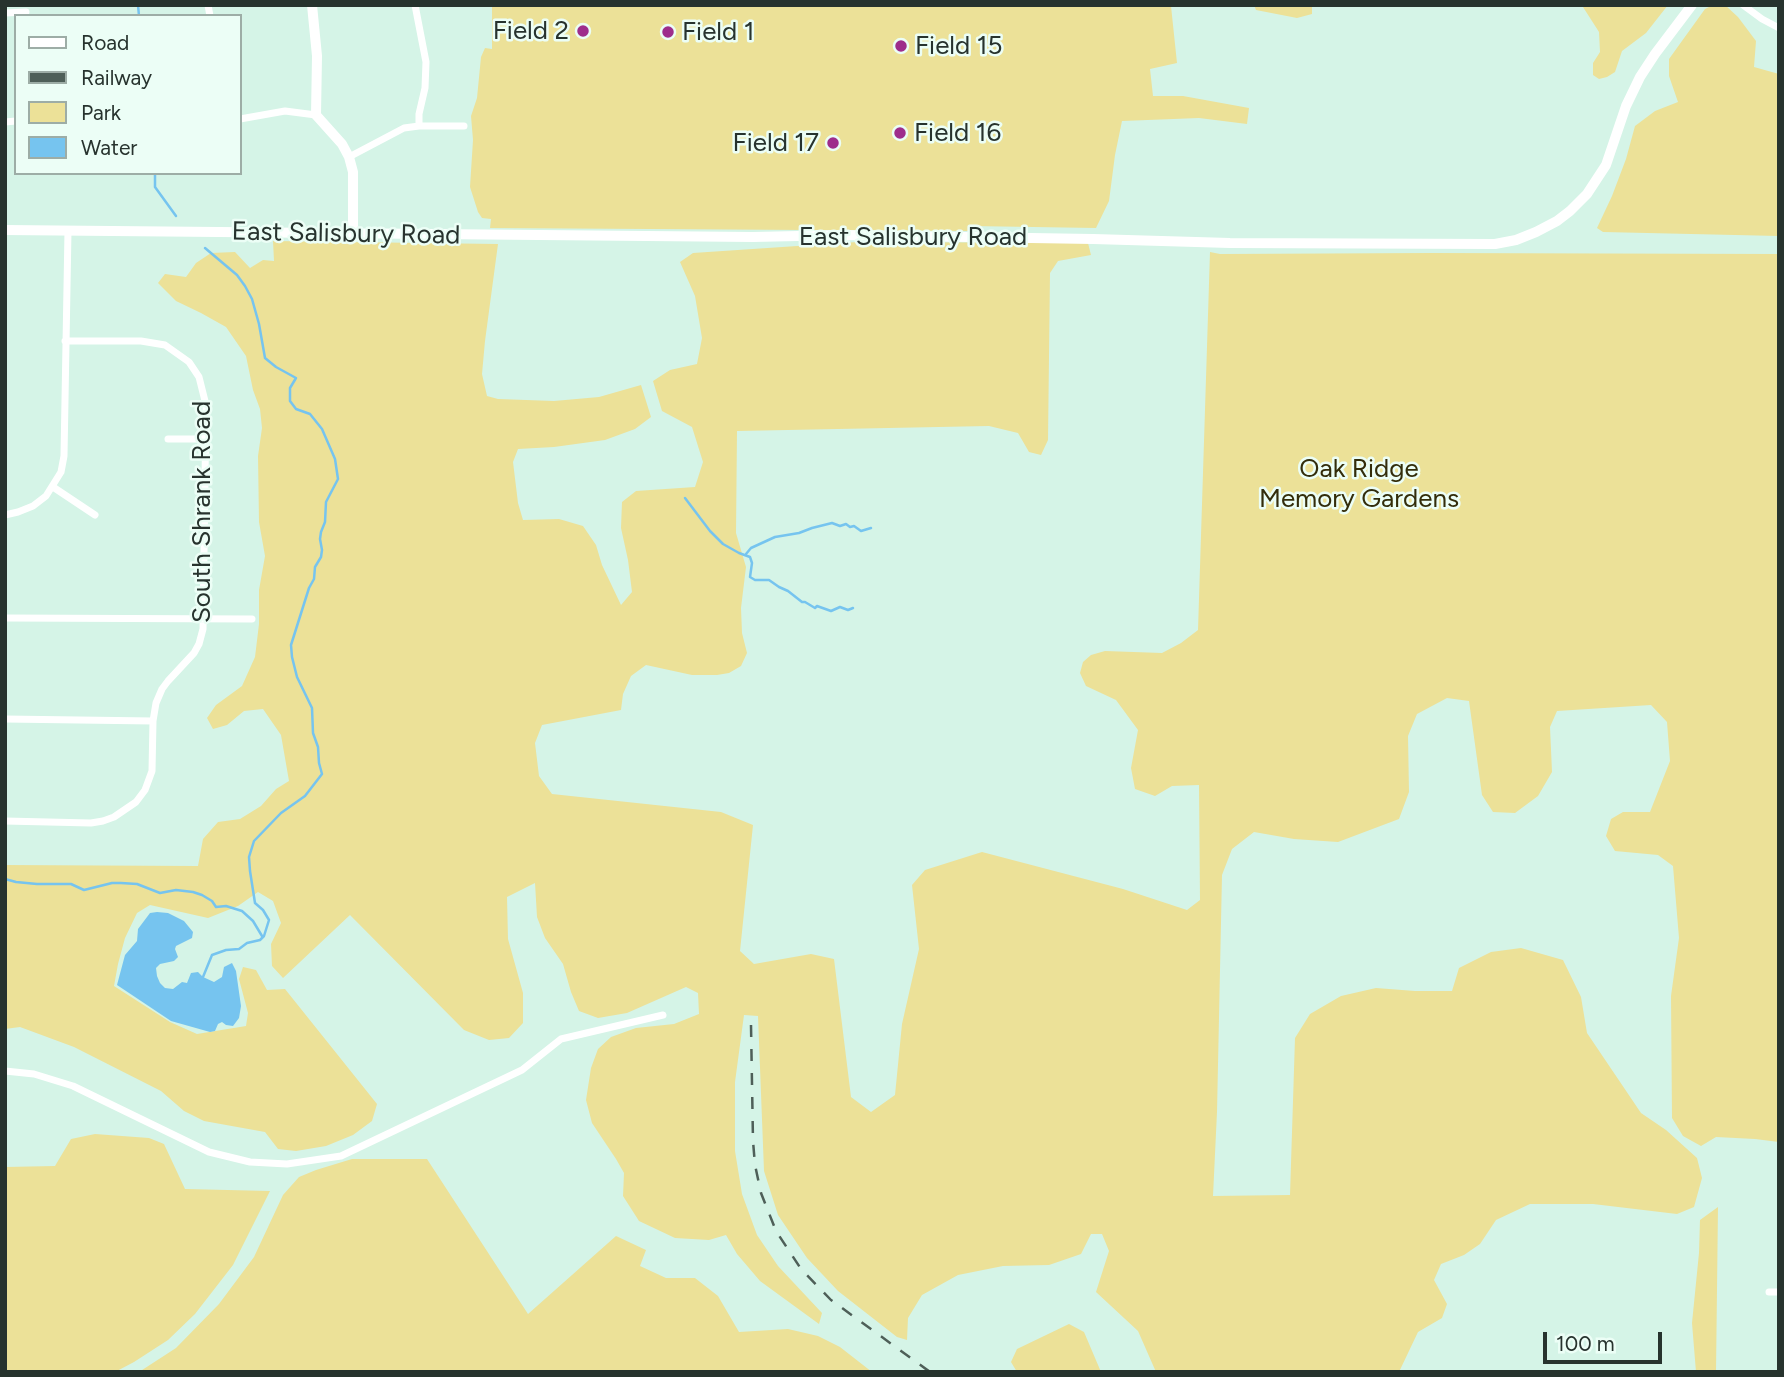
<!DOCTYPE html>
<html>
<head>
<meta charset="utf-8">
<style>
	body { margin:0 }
	#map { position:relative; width:1784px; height:1377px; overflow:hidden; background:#d5f4e7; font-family:Figtree,sans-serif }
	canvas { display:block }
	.frame { position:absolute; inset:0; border:7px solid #27332e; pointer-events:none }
	.legend { position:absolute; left:14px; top:14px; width:228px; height:161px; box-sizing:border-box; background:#ecfef6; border:2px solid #9dada6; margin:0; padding:9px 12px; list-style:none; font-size:21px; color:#27332e }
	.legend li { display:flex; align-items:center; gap:14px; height:35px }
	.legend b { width:35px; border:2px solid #9dada6 }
	.scale { position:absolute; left:1543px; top:1332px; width:119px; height:32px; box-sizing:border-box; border:4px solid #27332e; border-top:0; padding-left:9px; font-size:21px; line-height:24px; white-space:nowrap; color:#27332e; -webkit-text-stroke:5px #ecfef6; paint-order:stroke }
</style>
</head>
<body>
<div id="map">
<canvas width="1784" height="1377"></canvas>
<div class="frame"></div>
<ul class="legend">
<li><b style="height:9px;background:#fff"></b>Road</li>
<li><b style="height:9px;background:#4e5f58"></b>Railway</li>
<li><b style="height:19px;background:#ece198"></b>Park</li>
<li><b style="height:19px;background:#76c4ef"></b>Water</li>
</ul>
<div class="scale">100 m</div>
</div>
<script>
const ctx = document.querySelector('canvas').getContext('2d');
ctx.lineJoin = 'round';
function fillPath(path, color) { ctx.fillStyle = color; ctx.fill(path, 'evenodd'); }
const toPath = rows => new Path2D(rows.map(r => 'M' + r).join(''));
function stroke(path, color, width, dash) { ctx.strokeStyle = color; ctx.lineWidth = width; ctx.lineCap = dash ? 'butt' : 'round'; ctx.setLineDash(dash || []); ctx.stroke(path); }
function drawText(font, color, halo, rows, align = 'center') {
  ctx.font = font + ' Figtree,sans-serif'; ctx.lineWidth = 5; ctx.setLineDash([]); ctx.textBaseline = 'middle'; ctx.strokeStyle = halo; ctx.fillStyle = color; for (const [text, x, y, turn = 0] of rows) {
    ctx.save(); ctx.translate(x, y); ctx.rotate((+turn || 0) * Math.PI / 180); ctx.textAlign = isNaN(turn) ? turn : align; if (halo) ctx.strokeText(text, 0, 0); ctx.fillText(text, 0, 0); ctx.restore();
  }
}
const green = toPath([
	[492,5,1177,5,1171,6,1177,63,1150,69,1153,96,1183,96,1249,108,1247,124,1199,118,1122,121,1115,155,1109,201,1096,228,970,226,970,231,490,228,491,219,482,218,478,212,470,187,473,140,471,116,477,98,481,57,485,48,492,49],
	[1254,5,1312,5,1312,14,1297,18,1256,10],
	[1571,5,1668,5,1646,33,1622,51,1615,72,1607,77,1599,79,1593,75,1593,63,1600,52,1599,32,1583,7],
	[1713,5,1725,5,1738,17,1756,41,1754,67,1779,74,1779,236,1603,232,1597,228,1612,196,1626,159,1635,126,1655,111,1678,102,1669,76,1669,59,1705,9],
	[273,241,498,244,485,341,482,374,487,396,498,399,554,401,599,397,641,385,651,417,635,429,605,440,554,447,518,449,513,462,518,503,523,520,559,519,583,526,596,545,602,565,621,605,632,592,628,560,621,528,622,502,636,491,695,487,703,462,692,427,662,411,653,381,670,370,697,364,702,338,695,296,680,262,693,253,857,242,1088,243,1091,255,1058,261,1050,273,1048,440,1041,455,1029,452,1018,433,989,426,737,431,736,533,746,567,741,608,742,633,747,653,741,666,729,673,717,675,692,675,646,665,631,676,623,694,621,710,542,725,535,743,539,776,552,794,721,812,753,825,740,951,754,964,811,954,834,959,851,1097,871,1112,895,1095,902,1024,919,949,912,885,925,870,982,852,1123,889,1187,910,1200,900,1199,785,1172,786,1155,796,1135,789,1131,768,1138,730,1116,700,1086,686,1080,673,1083,662,1091,655,1105,651,1162,653,1181,643,1198,630,1210,252,1220,254,1431,253,1779,254,1779,1142,1755,1139,1716,1137,1701,1146,1683,1136,1672,1118,1671,996,1679,938,1673,866,1658,855,1615,851,1606,836,1611,819,1623,812,1650,812,1670,761,1667,722,1651,705,1557,711,1550,727,1552,772,1538,796,1515,813,1493,812,1482,795,1469,701,1447,698,1417,714,1408,736,1409,792,1399,819,1338,842,1294,839,1254,832,1232,849,1222,875,1217,1112,1213,1196,1290,1195,1295,1038,1310,1014,1341,996,1376,988,1415,991,1452,991,1459,968,1491,952,1521,948,1563,960,1581,997,1587,1033,1641,1113,1666,1130,1697,1158,1702,1178,1694,1207,1677,1214,1593,1204,1530,1204,1496,1220,1480,1244,1464,1255,1441,1264,1434,1280,1447,1304,1442,1318,1418,1332,1399,1372,1156,1372,1138,1331,1096,1292,1109,1251,1102,1234,1091,1234,1081,1254,1049,1265,1003,1266,958,1275,922,1295,908,1318,907,1340,897,1337,838,1291,807,1258,778,1215,764,1171,758,1016,744,1015,735,1082,735,1151,742,1194,757,1235,778,1266,822,1313,819,1324,760,1281,737,1254,726,1235,709,1240,675,1238,639,1221,623,1196,624,1173,616,1159,592,1123,586,1100,591,1068,598,1049,611,1037,636,1028,674,1024,699,1014,698,993,686,987,627,1013,598,1018,579,1011,571,992,563,964,545,938,537,917,535,883,507,897,508,939,523,993,523,1023,509,1038,489,1040,464,1030,350,915,283,978,272,966,271,944,281,923,273,901,258,892,238,906,208,918,150,905,137,913,125,938,118,964,114,986,170,1022,197,1034,246,1026,248,1013,239,979,243,967,256,970,267,990,285,989,377,1104,372,1121,353,1135,326,1146,296,1151,278,1149,265,1132,204,1121,184,1111,161,1091,74,1047,20,1027,5,1029,5,865,198,866,203,839,218,822,240,819,261,806,276,789,289,781,281,735,263,709,244,711,227,725,213,729,207,718,216,705,242,686,255,657,259,624,259,590,265,556,259,522,258,456,262,428,260,409,253,390,246,356,226,327,201,313,176,301,158,283,165,274,186,277,196,263,211,253,235,252,250,268,263,260,274,261],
	[95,1134,149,1138,164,1144,185,1189,270,1191,233,1265,195,1314,168,1340,134,1362,115,1372,5,1372,5,1167,55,1166,71,1139],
	[352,1159,427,1159,528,1314,616,1236,646,1250,640,1266,666,1278,695,1278,718,1296,739,1332,788,1329,818,1336,840,1347,872,1372,139,1372,176,1348,219,1304,254,1257,283,1195,299,1177,316,1170],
	[1718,1207,1716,1372,1696,1372,1692,1323,1699,1253,1700,1220],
	[1069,1324,1084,1332,1101,1372,1017,1372,1011,1362,1017,1349]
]);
const water = toPath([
	[157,912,168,913,184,921,193,932,192,938,176,946,175,949,178,957,174,961,160,964,156,968,157,976,160,983,165,988,173,989,182,982,187,983,191,973,198,972,203,977,214,982,222,977,224,967,232,963,236,971,241,1006,239,1018,233,1026,226,1025,222,1022,218,1024,215,1031,210,1032,171,1021,117,985,125,955,137,941,138,929,150,913]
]);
const stream = toPath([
	[138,5,139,16],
	[155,173,155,187,176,216],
	[685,498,710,531,723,544,739,553,750,557,752,563,750,577,755,580,769,580,779,587,788,591,802,602,805,602,815,608,817,606,831,611,840,607,848,610,853,608],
	[746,554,751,548,775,537,799,533,812,528,832,523,840,526,846,524,850,527,854,526,861,531,871,528],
	[5,879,16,882,37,884,71,884,84,890,112,883,121,883,137,884,160,893,176,890,193,892,202,895,212,901,216,907,226,906,242,911,253,921,262,936],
	[203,977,212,955,226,950,239,949,247,943,260,940,264,936,269,920,263,910,255,903,250,871,249,857,254,841,281,813,305,796,322,774,319,763,318,747,313,733,312,708,297,677,292,657,291,645,309,588,314,579,315,567,321,557,322,550,320,539,321,532,325,522,326,502,338,479,335,459,322,429,310,414,296,409,290,401,290,388,296,378,276,367,265,358,259,324,252,299,245,286,237,275,205,248]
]);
const street = toPath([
	[208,5,210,16],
	[415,5,426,62,425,88,419,114,419,126],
	[1743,5,1762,19,1779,28],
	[5,13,26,12],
	[240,119,285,111,316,115],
	[5,122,16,121],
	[349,157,404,128,419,126,464,126],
	[168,439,206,439],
	[53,487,95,515],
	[5,515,18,512,33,506,46,496,61,472,64,456,68,231],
	[5,618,252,619],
	[5,719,153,721],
	[5,821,91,823,103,821,114,817,136,802,145,790,152,771,153,721,156,703,162,689,168,681,194,653,199,644,203,629,206,405,199,377,189,362,165,345,141,341,65,341],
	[5,1071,34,1074,73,1086,209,1152,250,1162,287,1164,341,1156,522,1070,561,1039,663,1015],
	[1769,1292,1779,1292]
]);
const secondary = toPath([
	[312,5,317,56,316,115,342,144,349,157,353,172,353,234],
	[5,230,753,237,843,235,1093,239,1230,243,1495,244,1516,240,1536,232,1557,221,1570,211,1587,194,1606,165,1626,106,1640,77,1655,54,1692,5]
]);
const rail = toPath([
	[751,1025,753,1141,755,1165,761,1193,776,1231,801,1269,831,1300,930,1372]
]);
const markers = [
	[583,31,7,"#9e2d8b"],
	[668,32,7,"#9e2d8b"],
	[901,46,7,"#9e2d8b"],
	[900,133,7,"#9e2d8b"],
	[833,143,7,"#9e2d8b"]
];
const poiNames = [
	["Field 2",569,31,"right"],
	["Field 1",682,32],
	["Field 15",915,46],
	["Field 16",914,133],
	["Field 17",819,143,"right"]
];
const streetNames = [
	["East Salisbury Road",346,234,1],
	["East Salisbury Road",913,237],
	["South Shrank Road",202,512,-90]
];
const parkNames = [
	["Oak Ridge",1359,469],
	["Memory Gardens",1359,499]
];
fillPath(green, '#ece198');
fillPath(water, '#76c4ef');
stroke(stream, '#76c4ef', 2.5);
stroke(street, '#fff', 7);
stroke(secondary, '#fff', 10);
stroke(rail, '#4e5f58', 2.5, [12, 12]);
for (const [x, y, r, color] of markers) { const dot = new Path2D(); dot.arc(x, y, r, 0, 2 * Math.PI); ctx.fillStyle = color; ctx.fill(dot); stroke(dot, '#ecfef6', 2.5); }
drawText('26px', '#27332e', '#ecfef6', poiNames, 'left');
drawText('26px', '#27332e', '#ecfef6', streetNames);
drawText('26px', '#332d0a', '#ecfef6', parkNames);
</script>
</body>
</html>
